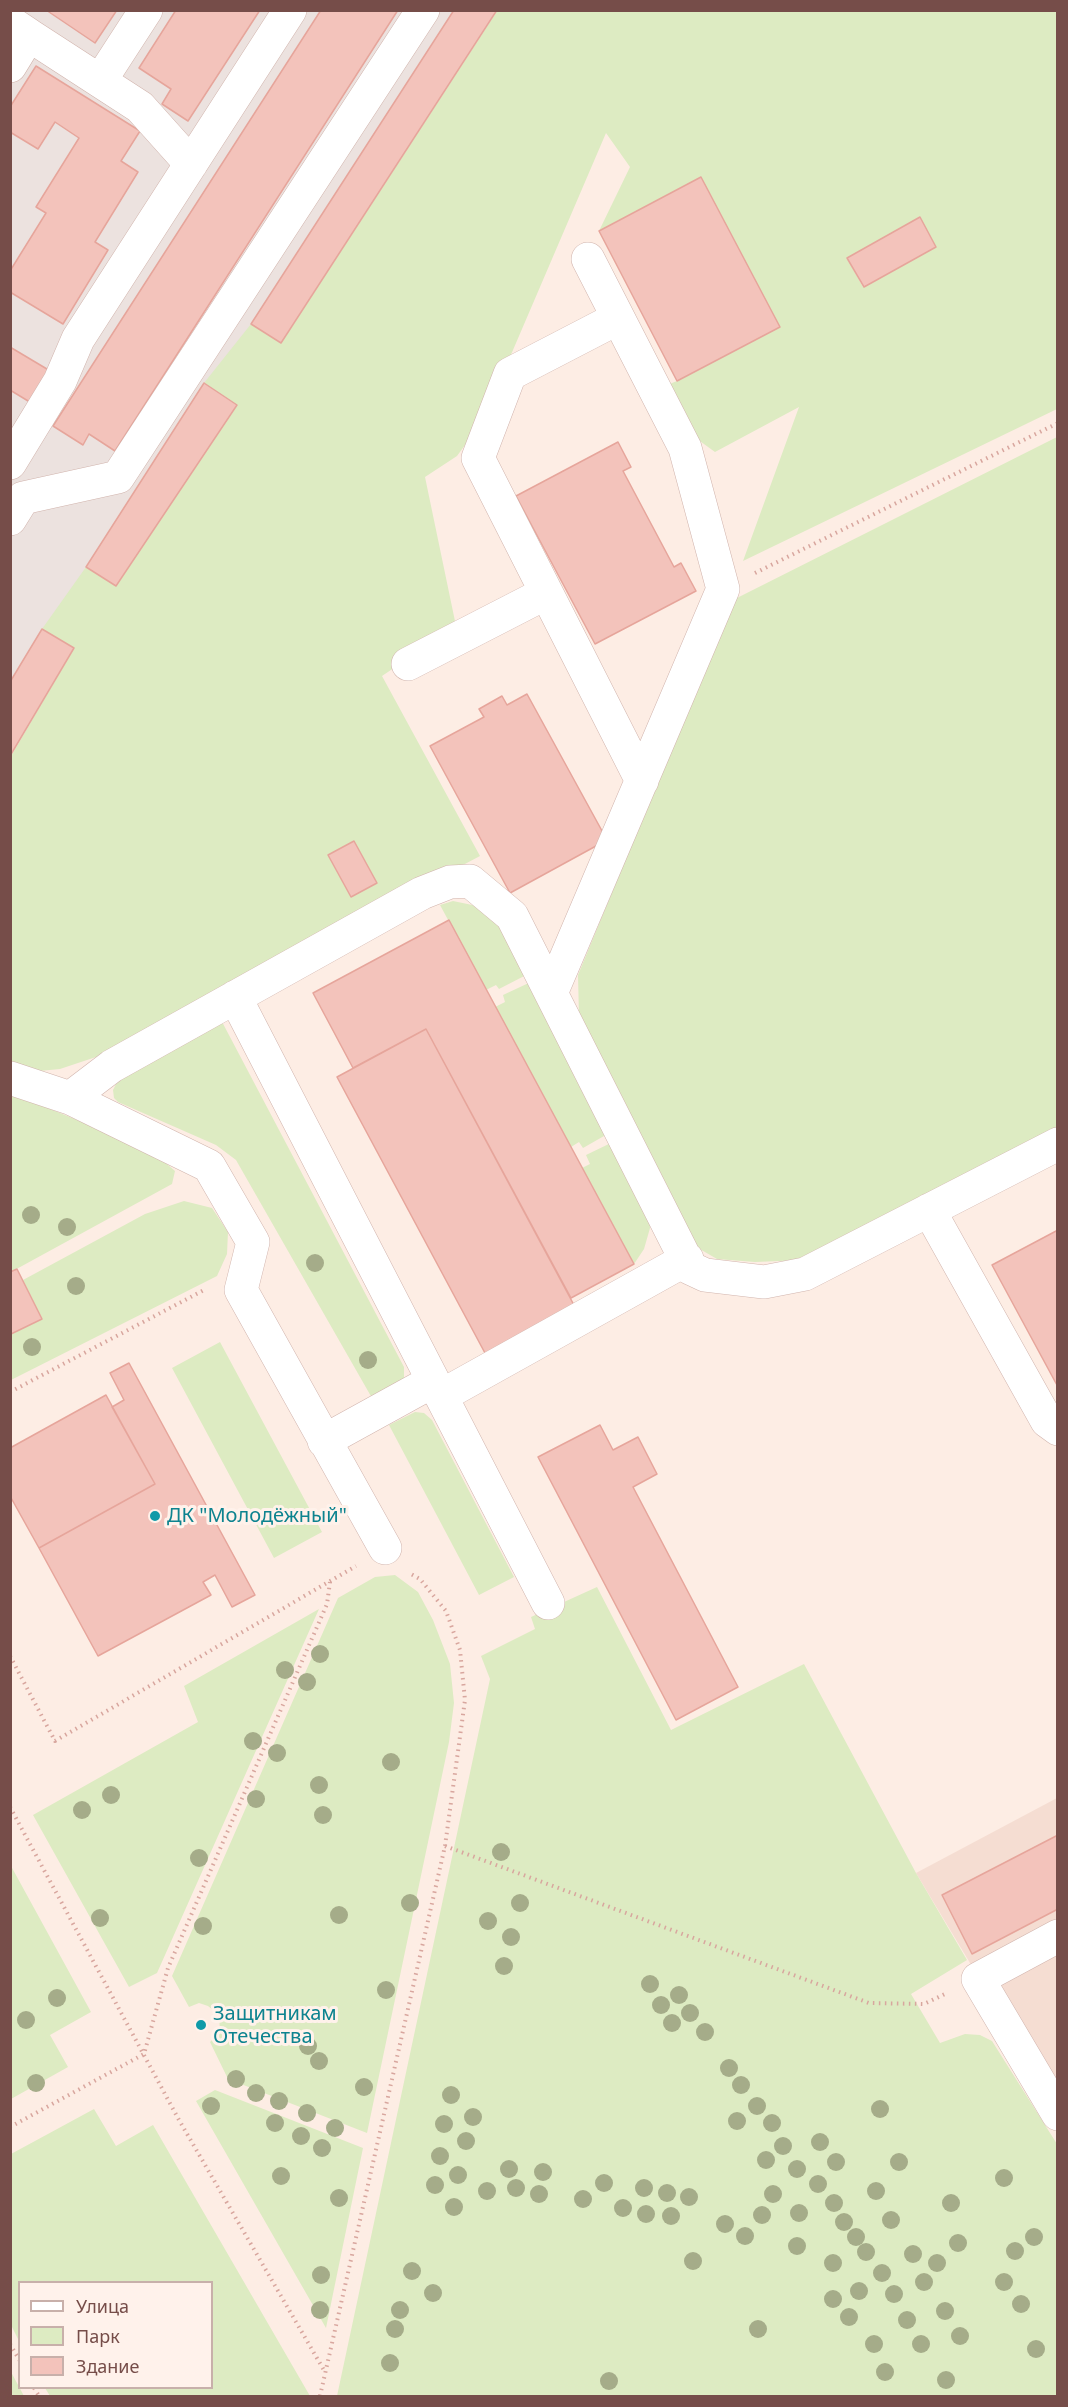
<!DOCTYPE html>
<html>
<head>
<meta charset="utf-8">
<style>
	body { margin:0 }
	#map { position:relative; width:1068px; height:2407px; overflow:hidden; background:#fdede4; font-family:"Noto Sans",sans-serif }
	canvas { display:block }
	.frame { position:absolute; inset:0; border:12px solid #764d49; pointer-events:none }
	.legend { position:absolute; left:18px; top:2281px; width:195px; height:108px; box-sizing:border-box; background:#fff2eb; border:2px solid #c8b0aa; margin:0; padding:8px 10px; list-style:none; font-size:18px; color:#764d49 }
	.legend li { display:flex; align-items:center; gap:12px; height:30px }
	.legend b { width:30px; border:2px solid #c8b0aa }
</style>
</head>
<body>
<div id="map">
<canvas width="1068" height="2407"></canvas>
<div class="frame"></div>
<ul class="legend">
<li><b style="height:8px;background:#fff"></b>Улица</li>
<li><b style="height:16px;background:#ddebc2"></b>Парк</li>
<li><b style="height:16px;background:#f3c3bb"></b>Здание</li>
</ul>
</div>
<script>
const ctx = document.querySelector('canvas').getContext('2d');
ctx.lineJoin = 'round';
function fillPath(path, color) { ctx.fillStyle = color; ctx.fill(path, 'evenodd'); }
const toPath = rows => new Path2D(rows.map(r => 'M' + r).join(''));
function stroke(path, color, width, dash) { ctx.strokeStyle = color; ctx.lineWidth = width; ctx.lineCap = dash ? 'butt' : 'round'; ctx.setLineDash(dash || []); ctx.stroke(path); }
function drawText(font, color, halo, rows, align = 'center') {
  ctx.font = font + ' "Noto Sans",sans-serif'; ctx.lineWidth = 6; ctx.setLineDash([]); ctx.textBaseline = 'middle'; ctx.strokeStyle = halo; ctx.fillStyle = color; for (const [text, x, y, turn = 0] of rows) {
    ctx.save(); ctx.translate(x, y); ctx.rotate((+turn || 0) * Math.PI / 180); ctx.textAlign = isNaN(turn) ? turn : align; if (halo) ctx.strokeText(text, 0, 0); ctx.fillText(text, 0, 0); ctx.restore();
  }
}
const residential = toPath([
	[1057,1798,1057,2108,916,1873]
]);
const industrial = toPath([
	[11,11,497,11,281,343,74,648,11,756]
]);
const green = toPath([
	[497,11,1057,11,1057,409,743,561,799,407,715,452,697,439,667,385,677,381,701,178,599,231,630,167,606,133,495,392,476,430,457,456,425,477,456,626,382,676,480,856,108,1053,60,1069,39,1071,11,1061,11,756,74,648,42,629,86,567,116,586,237,405,204,383,251,324,281,343],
	[920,218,936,247,863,287,847,258],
	[354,841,377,883,351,897,328,855],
	[1057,437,1057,1138,804,1260,755,1262,717,1259,698,1248,579,1018,578,975,713,647,727,603],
	[453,901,477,906,495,920,530,973,499,989,496,985,486,990,440,905],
	[533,981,611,1132,583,1148,579,1142,571,1147,495,1007,505,1002,503,995],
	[220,1018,404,1367,404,1379,372,1398,236,1160,216,1145,118,1102,114,1098,113,1090,119,1078],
	[11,1093,131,1142,160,1158,175,1171,172,1184,11,1272],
	[615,1141,649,1208,650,1228,644,1249,634,1264,582,1168,590,1164,586,1155],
	[184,1201,212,1208,228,1232,227,1254,217,1276,11,1380,10,1333,42,1319,23,1280,145,1214],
	[220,1342,322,1532,274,1558,172,1368],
	[415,1412,424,1413,432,1420,514,1577,479,1595,389,1425],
	[395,1575,418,1592,433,1620,450,1664,454,1703,449,1742,367,2133,228,2079,210,2042,220,2032,219,2015,208,2006,199,2003,189,2007,172,1976,338,1598,375,1577],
	[597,1587,671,1730,804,1664,916,1873,967,1960,911,1994,940,2043,965,2034,980,2035,992,2041,1057,2144,1057,2396,337,2396,490,1679,481,1656,535,1629,531,1617],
	[319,1609,157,1973,129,1987,33,1815,198,1722,184,1686],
	[11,1866,91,2012,50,2035,68,2067,11,2099],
	[215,2090,363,2148,326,2328,196,2101],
	[94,2109,116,2146,153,2125,310,2396,50,2396,45,2388,212,2388,212,2282,20,2282,19,2341,11,2325,11,2154],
	[10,2372,11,2372,24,2396,11,2396]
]);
const building = toPath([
	[46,10,117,10,95,43,46,10],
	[176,10,260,10,188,121,162,104,171,89,139,68,176,10],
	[321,10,398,10,115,451,89,434,83,445,53,426,321,10],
	[454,10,497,10,281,343,251,324,454,10],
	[36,66,140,131,121,161,138,172,95,242,108,250,63,324,10,292,10,271,46,213,36,207,79,138,55,122,38,149,10,132,10,107,36,66],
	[701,177,780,327,677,381,599,231,701,177],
	[920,217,936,247,864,287,847,258,920,217],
	[10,347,57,375,38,407,10,390,10,347],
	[204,383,237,405,116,586,86,567,204,383],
	[618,442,631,467,623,471,674,567,681,563,696,591,595,644,516,496,618,442],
	[42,629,74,648,10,756,10,682,42,629],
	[527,694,607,840,510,893,430,746,484,717,479,709,502,696,507,705,527,694],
	[354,841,377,883,351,897,328,855,354,841],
	[449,920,634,1264,571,1298,426,1029,353,1068,313,993,449,920],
	[426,1029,582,1320,493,1368,337,1077,426,1029],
	[1058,1230,1058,1387,992,1265,1058,1230],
	[17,1269,42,1319,11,1334,10,1272,17,1269],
	[129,1363,255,1595,232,1607,215,1575,203,1582,211,1595,98,1656,39,1548,155,1484,112,1407,124,1400,110,1373,129,1363],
	[106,1395,155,1484,39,1548,10,1496,10,1448,106,1395],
	[600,1425,613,1450,638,1437,657,1474,633,1487,738,1687,676,1720,538,1457,600,1425],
	[1058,1835,1058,1909,972,1954,942,1895,1058,1835]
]);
const path = toPath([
	[755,573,1058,423],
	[10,1392,206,1289],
	[10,1656,55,1741,356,1566],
	[10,1807,179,2120,325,2372],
	[445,1846,869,2003,924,2004,947,1993],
	[10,2127,144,2054,168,1968,327,1604,330,1582],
	[10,2344,20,2361],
	[34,2388,39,2396],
	[320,2396,445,1846,465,1700,460,1650,446,1611,420,1579,409,1573]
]);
const minor = toPath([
	[29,35,140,107,191,164],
	[10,66,29,35,11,23],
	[100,81,146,10],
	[618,318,510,374,478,458,642,781],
	[10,463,60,381,78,339,290,10],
	[10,519,23,498,118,477,423,10],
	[408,664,546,593],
	[552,991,723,589,685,448,588,259],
	[235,997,548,1603],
	[10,1078,70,1098,209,1166,253,1242,241,1290,385,1548],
	[70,1098,112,1066,422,893,450,882,470,881,512,916,690,1268,705,1275,764,1282,805,1274,1058,1144],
	[929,1210,1047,1421,1058,1429],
	[441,1396,687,1259],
	[324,1441,433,1381],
	[1058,1936,978,1979,1058,2114]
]);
const trees = [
	[31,1215],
	[67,1227],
	[315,1263],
	[76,1286],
	[32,1347],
	[368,1360],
	[320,1654],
	[285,1670],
	[307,1682],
	[253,1741],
	[277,1753],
	[391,1762],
	[319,1785],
	[111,1795],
	[256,1799],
	[82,1810],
	[323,1815],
	[501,1852],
	[199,1858],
	[410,1903],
	[520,1903],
	[339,1915],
	[100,1918],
	[488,1921],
	[203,1926],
	[511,1937],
	[504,1966],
	[650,1984],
	[386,1990],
	[679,1995],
	[57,1998],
	[661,2005],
	[690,2013],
	[26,2020],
	[672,2023],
	[705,2032],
	[308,2046],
	[319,2061],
	[729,2068],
	[236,2079],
	[36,2083],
	[741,2085],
	[364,2087],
	[256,2093],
	[451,2095],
	[279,2101],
	[211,2106],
	[757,2106],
	[880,2109],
	[307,2113],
	[473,2117],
	[737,2121],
	[275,2123],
	[772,2123],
	[444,2124],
	[335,2128],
	[301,2136],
	[466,2141],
	[820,2142],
	[783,2146],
	[322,2148],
	[440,2156],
	[766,2160],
	[836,2162],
	[899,2162],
	[509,2169],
	[797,2169],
	[543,2172],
	[458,2175],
	[281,2176],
	[1004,2178],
	[604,2183],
	[818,2184],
	[435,2185],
	[516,2188],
	[644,2188],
	[487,2191],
	[876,2191],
	[667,2193],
	[539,2194],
	[773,2194],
	[689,2197],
	[339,2198],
	[583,2199],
	[834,2203],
	[951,2203],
	[454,2207],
	[623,2208],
	[799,2213],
	[646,2214],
	[762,2215],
	[671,2216],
	[891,2220],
	[844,2222],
	[725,2224],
	[745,2236],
	[856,2237],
	[1034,2237],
	[958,2243],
	[797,2246],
	[1015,2251],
	[866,2252],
	[913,2254],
	[693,2261],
	[833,2263],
	[937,2263],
	[412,2271],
	[882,2273],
	[321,2275],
	[924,2282],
	[1004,2282],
	[859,2291],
	[433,2293],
	[894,2294],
	[833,2299],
	[1021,2304],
	[320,2310],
	[400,2310],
	[945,2311],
	[849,2317],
	[907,2320],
	[395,2329],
	[758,2329],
	[960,2336],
	[874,2344],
	[921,2344],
	[1036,2349],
	[390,2363],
	[885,2372],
	[946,2380],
	[609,2381]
];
const markers = [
	[155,1516,6,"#0f9aa8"],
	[201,2025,6,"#0f9aa8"]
];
const cultureNames = [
	["ДК \"Молодёжный\"",167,1516],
	["Защитникам",213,2014],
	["Отечества",213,2037]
];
fillPath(residential, '#f5ddd2');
fillPath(industrial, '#ece2df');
fillPath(green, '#ddebc2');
fillPath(building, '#f3c3bb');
stroke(building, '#e6a59b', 1.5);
stroke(minor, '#d1b4ad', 34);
stroke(path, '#d8a69e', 4, [1.5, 4.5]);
stroke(minor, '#fff', 33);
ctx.fillStyle = '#a5ac89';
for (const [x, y] of trees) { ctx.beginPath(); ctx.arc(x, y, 9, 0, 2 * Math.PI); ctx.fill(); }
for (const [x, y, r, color] of markers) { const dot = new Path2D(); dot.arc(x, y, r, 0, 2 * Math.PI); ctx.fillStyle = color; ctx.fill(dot); stroke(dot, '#fff2eb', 2); }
drawText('20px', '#0d838f', '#fff2eb', cultureNames, 'left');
</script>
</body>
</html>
